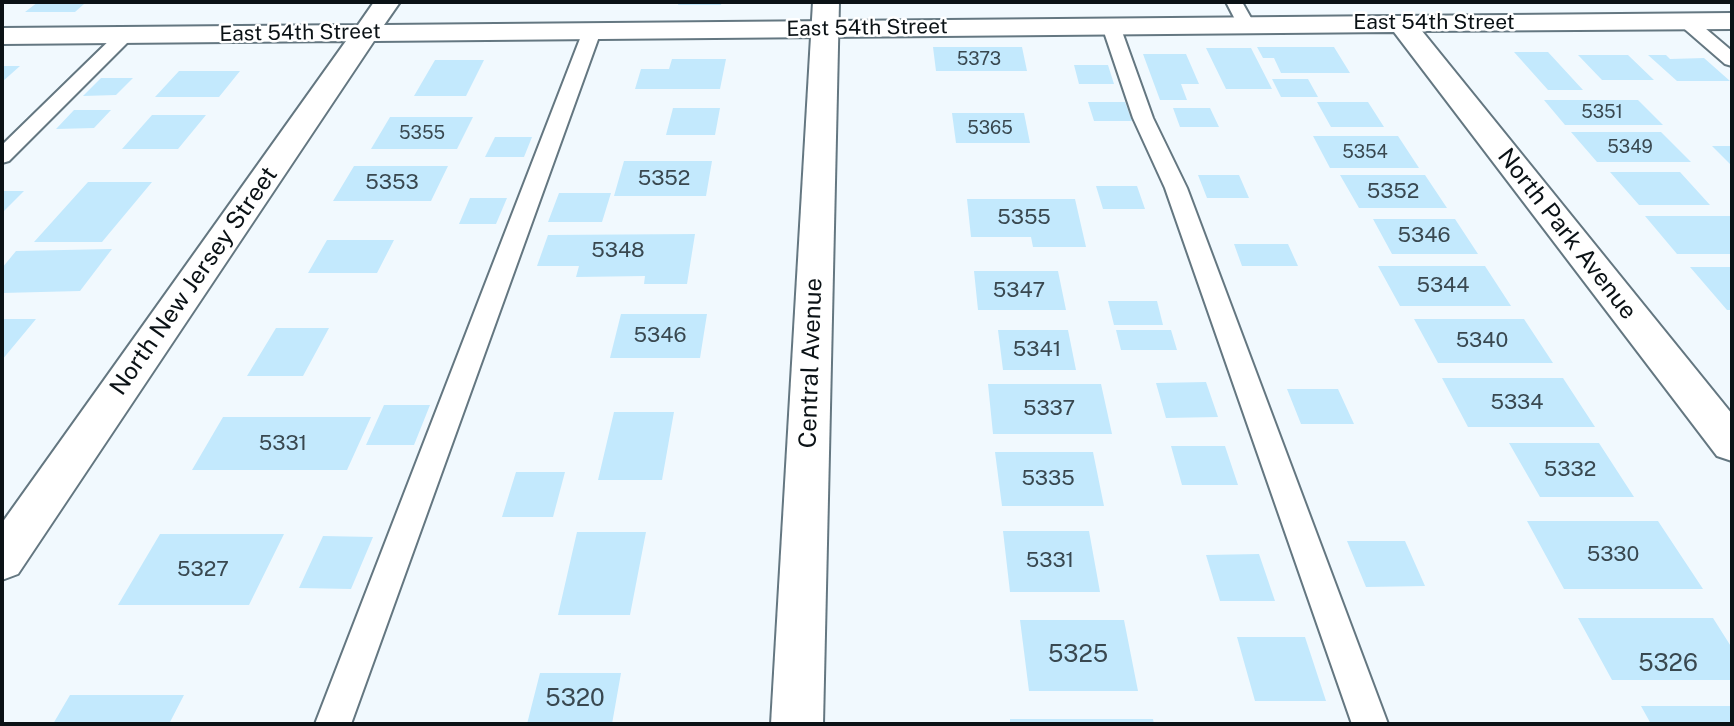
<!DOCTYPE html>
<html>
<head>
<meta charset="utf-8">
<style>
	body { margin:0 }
	#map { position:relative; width:1734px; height:726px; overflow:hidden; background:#f1f9fe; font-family:"Public Sans",sans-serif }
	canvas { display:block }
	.frame { position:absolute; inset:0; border:4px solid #0b1216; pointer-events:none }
</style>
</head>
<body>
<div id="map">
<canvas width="1734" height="726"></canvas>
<div class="frame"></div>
</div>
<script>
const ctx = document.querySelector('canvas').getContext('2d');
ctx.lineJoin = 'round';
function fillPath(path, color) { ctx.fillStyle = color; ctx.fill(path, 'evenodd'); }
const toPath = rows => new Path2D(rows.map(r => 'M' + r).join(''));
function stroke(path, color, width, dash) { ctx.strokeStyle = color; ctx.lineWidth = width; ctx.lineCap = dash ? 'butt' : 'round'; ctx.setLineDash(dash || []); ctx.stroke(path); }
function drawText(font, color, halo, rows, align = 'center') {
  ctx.font = font + ' "Public Sans",sans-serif'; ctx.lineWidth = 5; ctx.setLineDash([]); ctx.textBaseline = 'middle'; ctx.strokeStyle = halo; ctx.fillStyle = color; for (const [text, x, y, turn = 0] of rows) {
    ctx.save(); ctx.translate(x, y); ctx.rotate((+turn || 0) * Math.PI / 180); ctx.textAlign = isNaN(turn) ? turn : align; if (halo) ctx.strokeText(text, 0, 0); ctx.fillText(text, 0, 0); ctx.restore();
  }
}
const building = toPath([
	[38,2,104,2,101,4,84,4,75,12,25,12],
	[679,2,722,2,721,5,678,5],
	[933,47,1022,47,1027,71,936,71],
	[1257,47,1334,47,1350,73,1281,73,1274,58,1263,58],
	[1206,48,1251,48,1272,89,1226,89],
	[1514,52,1548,52,1583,90,1548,90],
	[1143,54,1186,54,1199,84,1181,84,1187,100,1160,100],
	[1578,55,1628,55,1654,80,1602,80],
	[1648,55,1666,55,1670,59,1704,58,1730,81,1677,81],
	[672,59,726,59,720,89,635,89,641,69,669,69],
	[435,60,484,60,466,96,414,96],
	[1074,65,1108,65,1114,84,1079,84],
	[2,66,20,66,2,82],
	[179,71,240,71,219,97,155,97],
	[101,78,133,78,116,95,83,96],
	[1272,79,1308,79,1318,97,1281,97],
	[1544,100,1638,100,1663,125,1565,125],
	[1088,102,1125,102,1132,121,1094,121],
	[1317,102,1368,102,1384,127,1331,127],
	[673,108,720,108,715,135,666,135],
	[1173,108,1210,108,1219,127,1180,127],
	[74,110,111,110,94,128,56,129],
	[952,113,1024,113,1030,143,956,143],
	[152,115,206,115,178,149,122,149],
	[390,117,473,117,457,149,371,149],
	[1571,132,1661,132,1691,162,1597,162],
	[1313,136,1398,136,1419,168,1330,168],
	[495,137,532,137,524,157,485,157],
	[1712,146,1732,146,1732,166],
	[624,161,712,161,706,196,614,196],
	[354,166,448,166,431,201,333,201],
	[1610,172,1680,172,1710,205,1639,205],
	[1198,175,1239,175,1249,198,1207,198],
	[1340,175,1425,175,1447,208,1359,208],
	[88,182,152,182,102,242,34,242],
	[1096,186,1137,186,1145,209,1103,209],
	[2,191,24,191,2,213],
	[559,193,611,193,602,222,548,222],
	[470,198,507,198,496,224,459,224],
	[967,199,1075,199,1086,247,1033,247,1031,237,971,237],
	[1645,216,1732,216,1732,254,1677,254],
	[1373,219,1455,219,1478,254,1392,254],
	[695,234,687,284,644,284,645,276,576,277,579,266,537,266,548,235],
	[327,240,394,240,377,273,308,273],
	[1234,244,1288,244,1298,266,1242,266],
	[112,249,80,291,2,293,2,268,16,251],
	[1378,266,1485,266,1511,306,1400,306],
	[1690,267,1732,267,1732,310,1727,310],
	[974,271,1058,271,1066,310,978,310],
	[1108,301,1157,301,1163,325,1114,325],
	[621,314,707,314,700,358,610,358],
	[2,319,36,319,2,360],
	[1414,319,1524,319,1553,363,1438,363],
	[276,328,329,328,303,376,247,376],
	[998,330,1068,330,1076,370,1003,370],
	[1116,330,1171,330,1177,350,1121,350],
	[1442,378,1563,378,1595,427,1468,427],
	[1206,382,1218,417,1166,418,1156,383],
	[988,384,1101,384,1112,434,993,434],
	[1287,389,1338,389,1354,424,1301,424],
	[384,405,430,405,414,445,366,445],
	[614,412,674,412,662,480,598,480],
	[223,417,371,417,347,470,192,470],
	[1509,443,1599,443,1634,497,1540,497],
	[1171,446,1225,446,1238,485,1182,485],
	[995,452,1093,452,1104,506,1002,506],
	[516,472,565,472,553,517,502,517],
	[1527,521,1658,521,1703,589,1564,589],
	[1003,531,1089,531,1100,592,1010,592],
	[577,532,646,532,630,615,558,615],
	[160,534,284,534,249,605,118,605],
	[323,536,373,537,351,589,299,588],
	[1347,541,1405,541,1425,586,1366,587],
	[1259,554,1275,601,1220,601,1206,555],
	[1578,618,1713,618,1732,648,1732,680,1612,680],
	[1020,620,1124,620,1138,691,1029,691],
	[1237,637,1305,637,1326,701,1255,701],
	[540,673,621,673,612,724,527,724],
	[70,695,184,695,169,724,53,724],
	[1641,706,1732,706,1732,724,1651,724],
	[1010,719,1153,719,1154,724,1010,724]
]);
const service = toPath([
	[1226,2,1242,2,1255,25,1252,29,1240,29,1226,2],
	[1686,16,1692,17,1732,51,1732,66,1725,64,1680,25,1677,21,1686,16],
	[1111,21,1120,26,1153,118,1187,188,1388,724,1352,724,1165,188,1133,118,1102,26,1111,21],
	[592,26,601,31,351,724,315,724,583,31,592,26],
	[125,30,134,35,131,39,9,161,2,163,2,145,119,31,125,30]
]);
const minor = toPath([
	[374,2,400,2,384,25,1732,13,1732,29,1422,31,1732,414,1732,461,1717,456,1394,32,374,41,18,574,2,580,2,523,346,41,2,44,2,28,358,25,374,2]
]);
const secondary = toPath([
	[813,2,839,2,823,724,771,724,813,2]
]);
const farNumbernames = [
	["5373",979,59],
	["5351",1602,112],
	["5365",990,128],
	["5355",422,133],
	["5349",1630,147],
	["5354",1365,152]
];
const farStreetnames = [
	["East 54th Street",1434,23],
	["East 54th Street",867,28,-1],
	["East 54th Street",300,33,-1]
];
const numberNames = [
	["5352",664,179],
	["5353",392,183],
	["5352",1393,192],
	["5355",1024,218],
	["5346",1424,236],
	["5348",618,251],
	["5344",1443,286],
	["5347",1019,291],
	["5346",660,336],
	["5340",1482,341],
	["5341",1037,350],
	["5334",1517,403],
	["5337",1049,409],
	["5331",283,444],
	["5332",1570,470],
	["5335",1048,479],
	["5330",1613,555],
	["5331",1050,561],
	["5327",203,570]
];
const streetNames = [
	["North Park Avenue",1567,234,52],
	["North New Jersey Street",194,281,-55],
	["Central Avenue",811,363,-88]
];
const nearNumbernames = [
	["5325",1078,655],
	["5326",1668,664],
	["5320",575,699]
];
fillPath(building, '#c3e9fd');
stroke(service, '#647781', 4);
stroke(minor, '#647781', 4);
stroke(secondary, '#647781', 4);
fillPath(service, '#fff');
fillPath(minor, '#fff');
fillPath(secondary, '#fff');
drawText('18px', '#394850', null, farNumbernames);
drawText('21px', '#0b1216', '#fff', farStreetnames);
drawText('21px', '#394850', null, numberNames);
drawText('24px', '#0b1216', '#fff', streetNames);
drawText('24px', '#394850', null, nearNumbernames);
</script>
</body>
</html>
